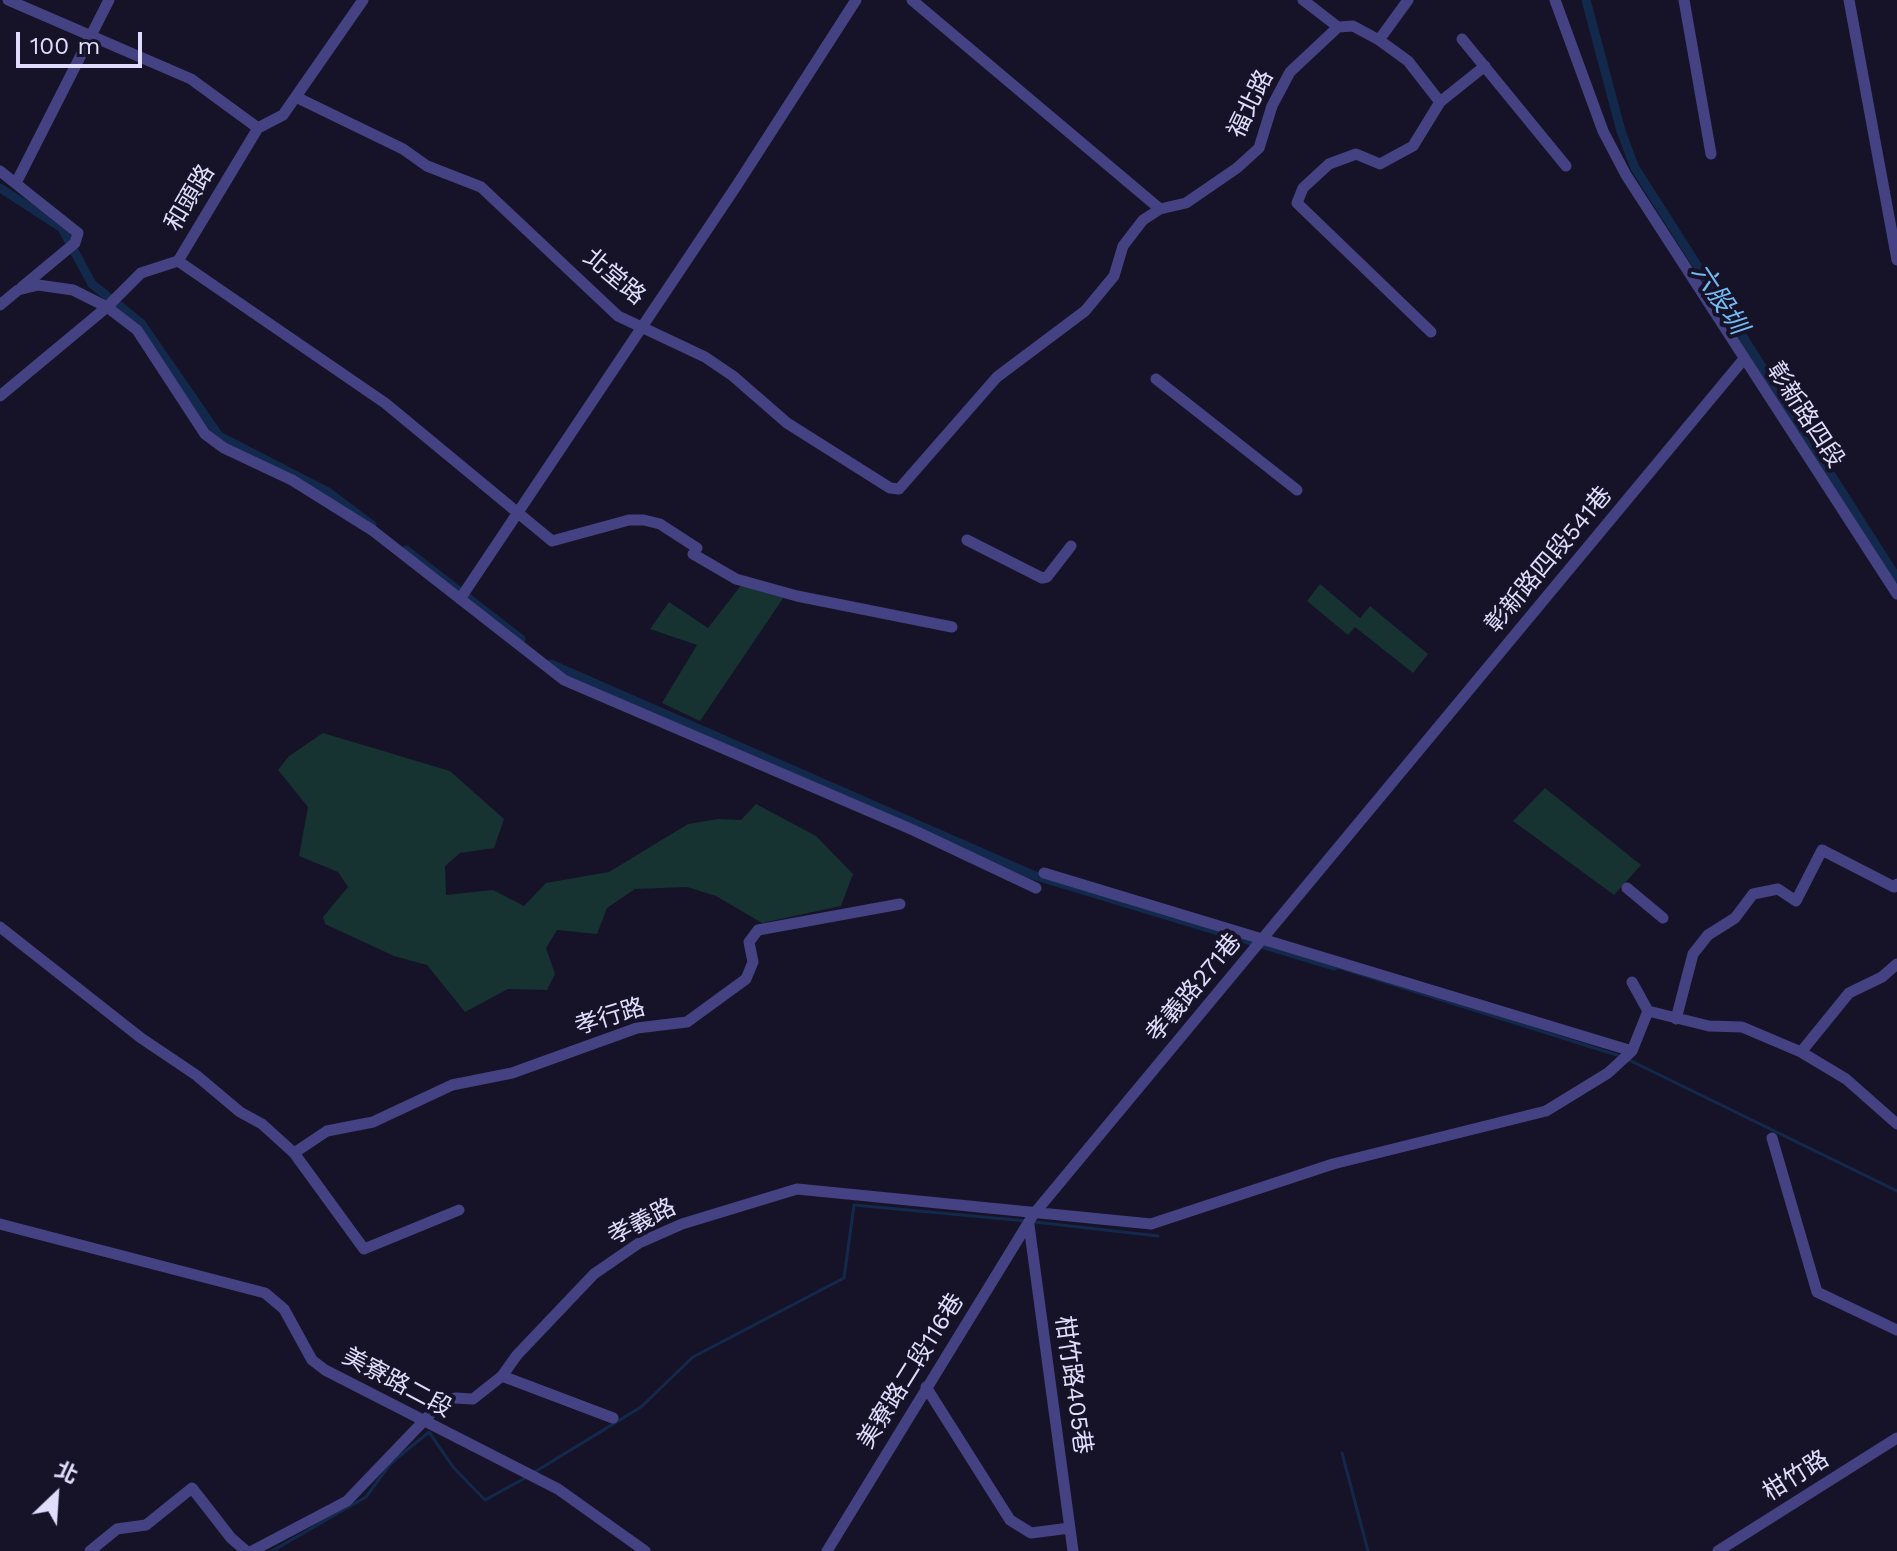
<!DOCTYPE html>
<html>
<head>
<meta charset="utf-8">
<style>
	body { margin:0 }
	#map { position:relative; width:1897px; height:1551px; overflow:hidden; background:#161328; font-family:"Work Sans","Noto Sans TC",sans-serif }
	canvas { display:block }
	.north { position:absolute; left:16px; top:1455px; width:80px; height:80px; -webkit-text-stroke:6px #161328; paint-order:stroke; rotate:25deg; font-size:22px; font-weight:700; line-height:32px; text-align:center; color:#e0ddfc }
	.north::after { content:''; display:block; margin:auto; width:28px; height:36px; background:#e0ddfc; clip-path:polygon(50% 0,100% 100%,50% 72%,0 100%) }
	.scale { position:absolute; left:16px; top:32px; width:126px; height:36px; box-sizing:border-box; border:4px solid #e0ddfc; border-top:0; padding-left:10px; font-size:24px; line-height:28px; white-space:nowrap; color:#e0ddfc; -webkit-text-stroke:6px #161328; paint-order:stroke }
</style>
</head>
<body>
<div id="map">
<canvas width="1897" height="1551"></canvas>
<div class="north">北</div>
<div class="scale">100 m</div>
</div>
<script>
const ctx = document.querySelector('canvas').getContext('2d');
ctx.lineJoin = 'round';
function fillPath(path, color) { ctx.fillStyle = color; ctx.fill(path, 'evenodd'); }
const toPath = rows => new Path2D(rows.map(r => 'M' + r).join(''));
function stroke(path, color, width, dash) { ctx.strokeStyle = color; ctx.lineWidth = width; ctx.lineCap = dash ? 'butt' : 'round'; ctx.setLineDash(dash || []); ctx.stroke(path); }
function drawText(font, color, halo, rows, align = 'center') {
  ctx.font = font + ' "Work Sans","Noto Sans TC",sans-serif'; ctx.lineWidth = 8; ctx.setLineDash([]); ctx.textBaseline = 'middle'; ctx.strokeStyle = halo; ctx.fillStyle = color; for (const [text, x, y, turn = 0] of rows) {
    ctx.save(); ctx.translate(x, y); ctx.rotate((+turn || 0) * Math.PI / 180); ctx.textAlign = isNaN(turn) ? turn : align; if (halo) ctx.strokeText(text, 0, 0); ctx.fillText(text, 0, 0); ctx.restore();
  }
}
const green = toPath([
	[742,584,786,594,700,721,662,703,697,645,650,629,669,602,708,628],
	[1320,584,1360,618,1370,606,1428,654,1413,673,1355,627,1348,635,1307,601],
	[323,733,450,771,504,819,494,848,460,853,445,866,446,895,493,890,524,906,546,883,609,872,688,824,718,819,741,820,756,804,816,836,853,874,841,906,762,923,716,896,687,887,635,889,607,908,597,934,557,930,546,948,555,974,547,990,508,989,465,1012,427,965,394,956,325,924,323,917,348,887,338,872,299,856,308,807,278,770,289,756],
	[1545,788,1641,865,1614,895,1513,821]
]);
const stream = toPath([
	[1334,966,1620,1056],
	[1627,1059,1897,1191],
	[1035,1222,1158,1236],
	[1342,1453,1368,1551],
	[533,1473,641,1407,693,1357,844,1278,854,1205,1027,1221],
	[272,1551,366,1497,391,1463,429,1432,453,1467,485,1500,527,1477]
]);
const canal = toPath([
	[1586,0,1621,131,1635,168,1897,578],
	[0,188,62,228,92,284,141,323,219,436,328,492,372,525],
	[406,550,521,639],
	[551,664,1033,875,1334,966]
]);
const minor = toPath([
	[8,0,191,79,258,128],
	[912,0,1160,209],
	[1303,0,1338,27],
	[1555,0,1603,131,1626,175,1897,594],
	[1684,0,1711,154],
	[1849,0,1897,260],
	[1462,39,1566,166],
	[1379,40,1408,61,1440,102],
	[298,98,403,149,427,166,481,187,618,316,705,357,733,376,787,423,890,488,899,489,997,377,1085,311,1114,276,1123,246,1143,220,1160,209,1186,203,1237,168,1259,148,1272,106,1290,72,1338,27,1353,26,1379,40,1408,0],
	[0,171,78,233,75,243,22,287],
	[16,183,109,0],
	[178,261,385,403,552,541,629,520,644,520,660,524,697,548],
	[0,305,18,290,38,285,73,290,107,307,137,330,205,434,224,448,292,480,372,530,564,680,913,830,1036,888],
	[1431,332,1297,203,1303,188,1329,164,1356,154,1380,164,1413,146,1440,102,1485,66],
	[1156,379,1297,490],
	[0,396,107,307,141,273,178,261,258,128,283,115,363,0],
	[967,540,1042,578,1047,577,1071,546],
	[693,554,736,579,797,596,952,627],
	[460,599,737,185,856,0],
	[1627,888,1663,918],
	[0,927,141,1038,196,1075,240,1112,262,1124,294,1153,364,1249,459,1210],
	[1648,1011,1709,1026,1742,1027,1801,1052,1846,1079,1897,1124],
	[1676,1019,1693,954,1708,935,1735,918,1753,894,1778,889,1796,901,1822,850,1894,887,1897,884],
	[1632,1051,1648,1011,1632,982],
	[1801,1052,1849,993,1882,977,1897,964],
	[1772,1138,1817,1292,1897,1330],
	[294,1153,327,1131,373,1122,452,1085,512,1073,637,1028,687,1022,746,979,753,962,749,942,758,930,900,904],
	[0,1224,265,1293,284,1309,312,1360,325,1370,558,1489,645,1551],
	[1029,1225,1073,1551],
	[502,1376,517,1355,594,1274,639,1243,682,1224,797,1189,1151,1224,1333,1164,1546,1111,1608,1073,1632,1051,1044,873],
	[926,1387,1010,1520,1031,1533,1070,1528],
	[90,1551,117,1529,146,1525,192,1488,231,1538,246,1551],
	[252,1551,347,1501,440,1404,455,1398,473,1399,502,1376,613,1418],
	[827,1551,1033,1215,1743,360],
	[1718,1551,1897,1438]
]);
const streetNames = [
	["福北路",1251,104,-64],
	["和頭路",190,198,-59],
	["北堂路",614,277,40],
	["彰新路四段",1805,415,57],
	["彰新路四段541巷",1549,560,-50],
	["孝義路271巷",1194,988,-50],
	["孝行路",610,1017,-17],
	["孝義路",642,1222,-27],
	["美寮路二段116巷",911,1371,-58],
	["美寮路二段",397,1383,28],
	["柑竹路405巷",1073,1385,82],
	["柑竹路",1796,1476,-32]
];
const waterNames = [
	["六股圳",1719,299,57]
];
fillPath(green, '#163231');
stroke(stream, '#13294c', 3);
stroke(canal, '#13294c', 9);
stroke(minor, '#444283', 11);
drawText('24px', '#e0ddfc', '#161328', streetNames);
drawText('italic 26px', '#73b9f4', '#161328', waterNames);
</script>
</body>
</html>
